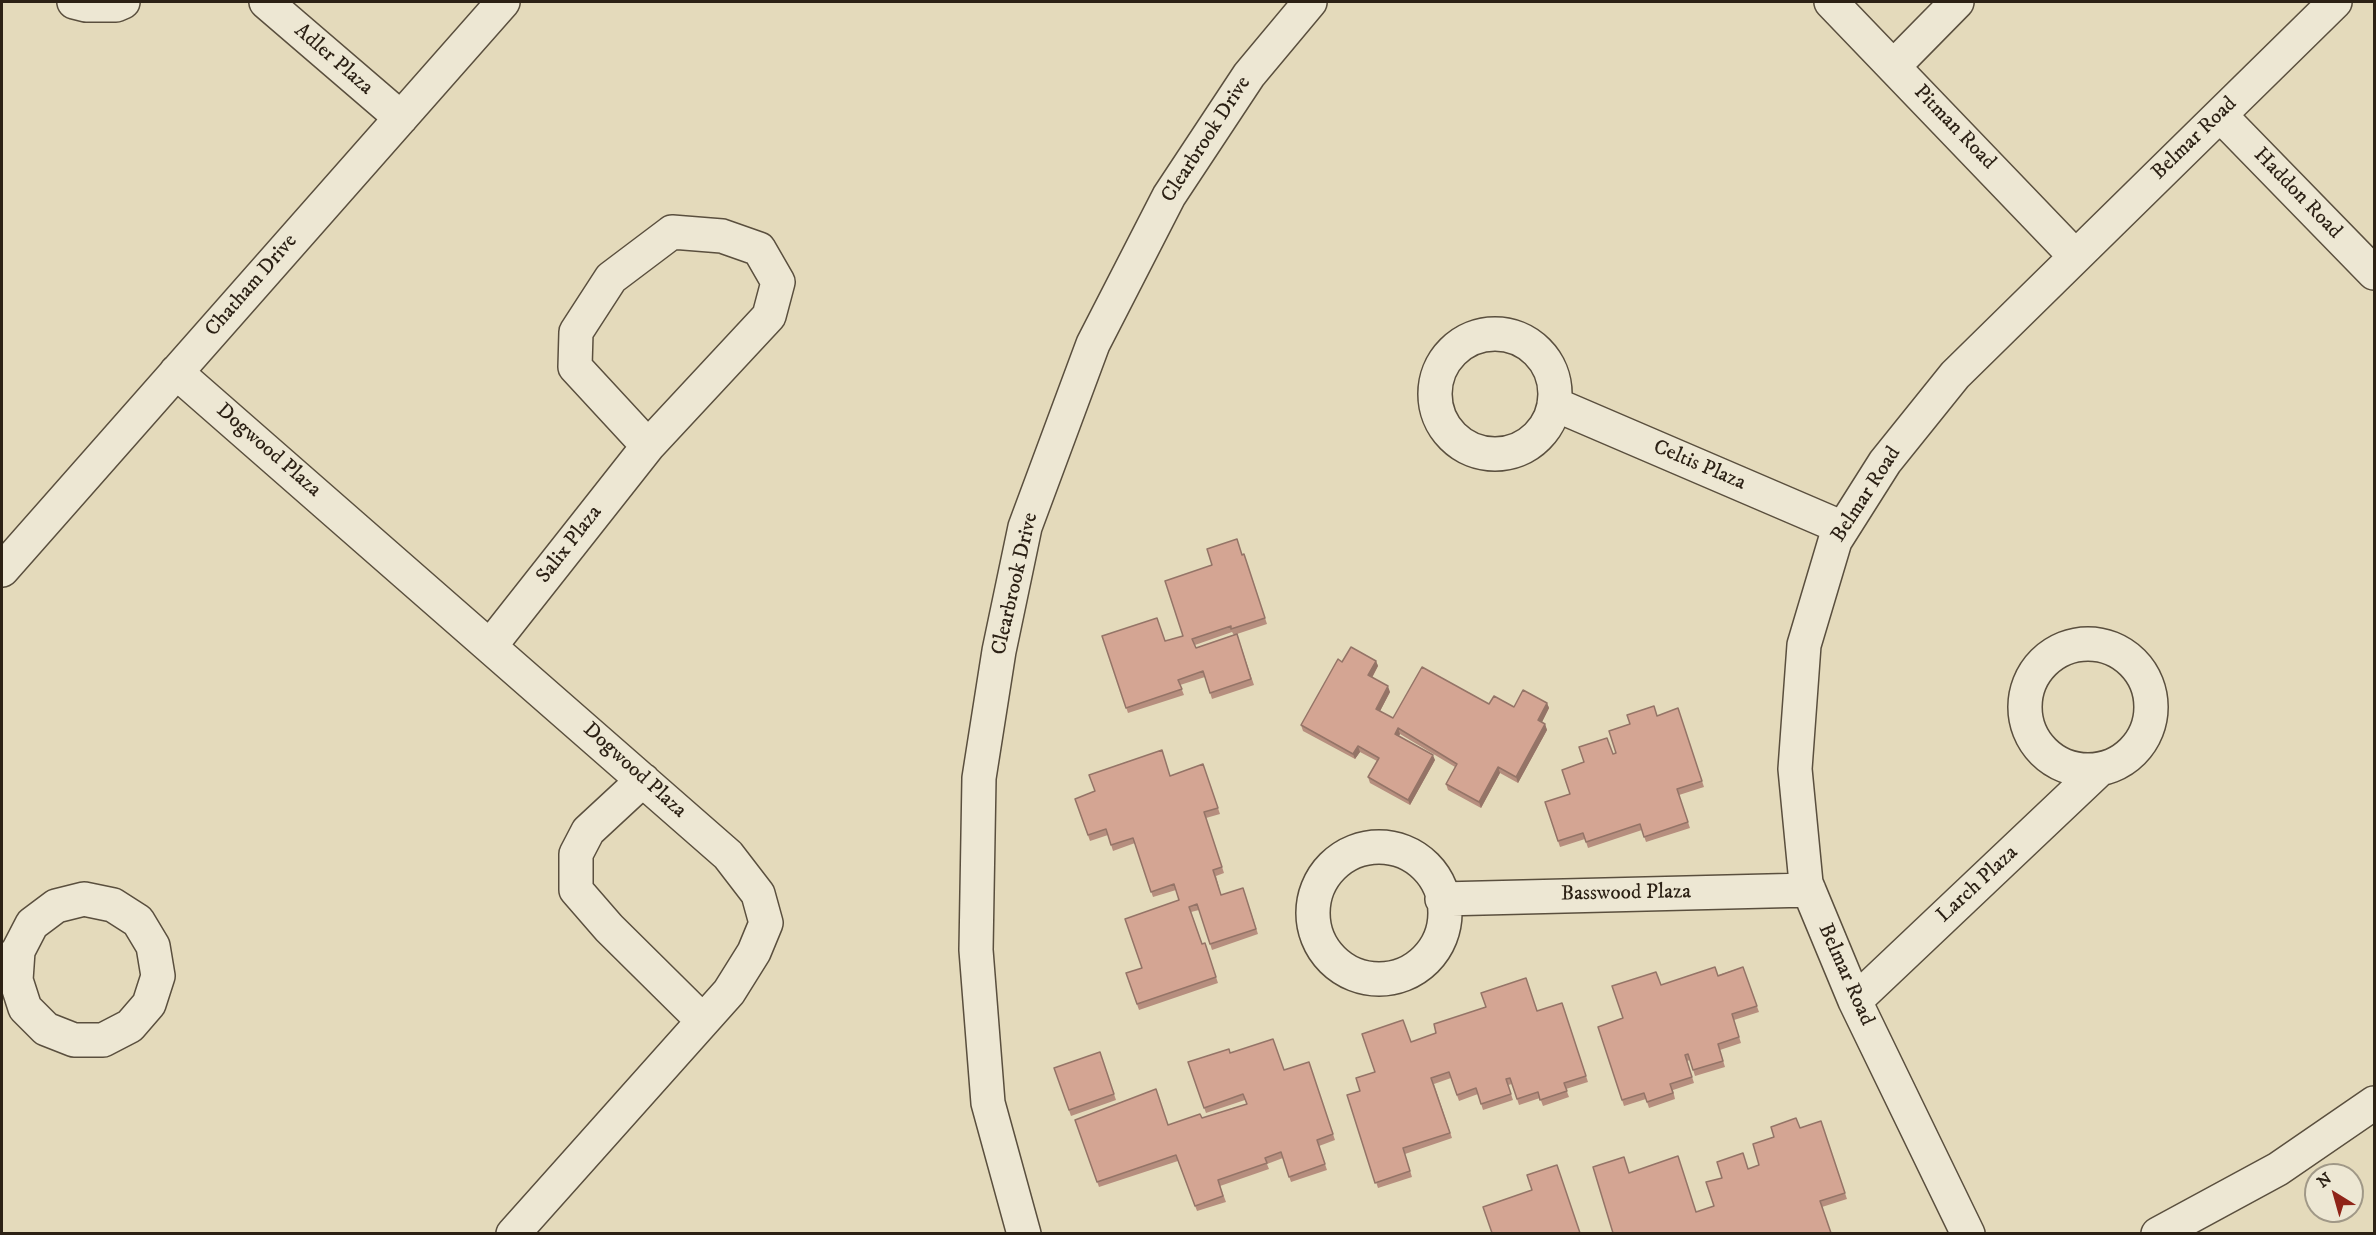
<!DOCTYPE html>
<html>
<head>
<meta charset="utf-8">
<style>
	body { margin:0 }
	#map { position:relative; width:2376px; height:1235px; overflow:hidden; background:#e4dabb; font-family:"IM FELL DW Pica",serif }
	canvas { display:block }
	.frame { position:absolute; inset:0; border:3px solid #2c2115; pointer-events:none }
	.north { position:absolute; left:2304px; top:1163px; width:60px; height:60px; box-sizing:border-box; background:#ede7d3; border:2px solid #a09887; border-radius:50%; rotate:323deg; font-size:16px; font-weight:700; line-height:24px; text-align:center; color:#2c2115 }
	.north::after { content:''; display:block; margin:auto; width:21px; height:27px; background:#8f2418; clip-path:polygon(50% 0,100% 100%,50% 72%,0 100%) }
</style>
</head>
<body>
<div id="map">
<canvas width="2376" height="1235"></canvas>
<div class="frame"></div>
<div class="north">N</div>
</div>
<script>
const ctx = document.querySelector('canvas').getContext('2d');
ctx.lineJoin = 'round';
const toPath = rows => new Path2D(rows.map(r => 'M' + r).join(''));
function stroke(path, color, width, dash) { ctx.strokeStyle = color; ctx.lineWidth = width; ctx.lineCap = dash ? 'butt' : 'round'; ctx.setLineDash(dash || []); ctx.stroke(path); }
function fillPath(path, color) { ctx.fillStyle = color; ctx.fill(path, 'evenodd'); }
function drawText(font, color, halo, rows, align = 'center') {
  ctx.font = font + ' "IM FELL DW Pica",serif'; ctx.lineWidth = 4.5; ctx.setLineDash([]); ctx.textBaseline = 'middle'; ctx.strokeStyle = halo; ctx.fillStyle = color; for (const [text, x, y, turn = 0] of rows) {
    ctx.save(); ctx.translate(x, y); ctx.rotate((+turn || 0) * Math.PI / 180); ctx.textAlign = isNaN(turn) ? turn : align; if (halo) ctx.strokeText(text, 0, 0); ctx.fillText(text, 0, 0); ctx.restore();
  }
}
const minor = toPath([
	[74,2,86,5,116,5,123,2],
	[266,2,401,118],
	[1831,2,2075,256],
	[1894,66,1957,2],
	[2220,115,2374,273],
	[672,232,722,236,759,249,778,282,769,316,648,446,575,367,576,332,611,278,672,232],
	'1435 394a60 60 0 1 1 120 0a60 60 0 1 1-120 0Z',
	[176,372,728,855,758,894,766,923,754,952,729,992,513,1234],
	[1554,404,1843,528],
	[2,570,503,2],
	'2025 707a63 63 0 1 1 126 0a63 63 0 1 1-126 0Z',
	[491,645,648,446],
	[643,780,588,831,576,854,576,890,609,928,703,1021],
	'1313 913a66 66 0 1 1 132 0a66 66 0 1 1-132 0Z',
	[1442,899,1809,890],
	[2,970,18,951,32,924,56,906,84,899,113,905,138,921,153,946,158,976,149,1004,130,1026,103,1040,74,1040,46,1029,25,1008,16,980,18,951],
	[1855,1001,2100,769],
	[1024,1234,988,1103,976,950,979,778,999,651,1025,527,1093,344,1169,196,1249,75,1310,2],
	[1968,1234,1855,1001,1806,883,1795,769,1804,645,1835,541,1885,462,1955,375,2335,2],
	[2158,1234,2278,1169,2374,1103]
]);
const wall = toPath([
	[1242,555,1246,560,1267,624,1237,634,1254,685,1212,699,1205,677,1180,685,1184,695,1128,713,1102,636,1165,641,1183,636],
	[1232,632,1234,635,1196,648,1195,645],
	[1376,661,1378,666,1372,678,1390,692,1380,711,1393,718,1489,704,1514,707,1547,703,1549,708,1542,722,1545,724,1547,730,1518,783,1500,773,1481,808,1448,790,1446,784,1455,767,1400,734,1399,736,1435,760,1410,805,1370,783,1368,777,1377,761,1360,752,1355,759,1303,731,1301,725,1342,662],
	[1678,708,1704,787,1679,795,1690,828,1646,842,1642,830,1588,848,1585,839,1560,847,1545,802,1570,794,1613,754,1616,753,1657,716],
	[1203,764,1220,814,1206,818,1224,873,1216,876,1221,895,1243,888,1258,934,1212,950,1199,910,1191,912,1202,944,1205,943,1218,983,1139,1010,1126,973,1142,968,1179,900,1176,890,1153,897,1135,843,1113,851,1108,835,1090,841,1075,799,1170,776],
	[1743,967,1759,1012,1734,1020,1741,1043,1720,1050,1725,1067,1695,1076,1690,1060,1687,1061,1694,1083,1673,1090,1675,1099,1649,1108,1646,1099,1624,1106,1598,1027,1623,1018,1661,985,1718,975],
	[1562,1003,1588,1082,1566,1089,1569,1097,1543,1106,1540,1098,1519,1105,1512,1084,1508,1085,1513,1100,1483,1110,1478,1094,1459,1101,1451,1078,1434,1084,1452,1138,1405,1154,1412,1177,1378,1188,1347,1095,1360,1091,1375,1072,1538,1011],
	[1100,1052,1116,1100,1071,1116,1054,1068],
	[1230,1053,1284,1070,1309,1062,1335,1140,1319,1146,1327,1170,1291,1182,1283,1158,1267,1164,1269,1169,1220,1186,1226,1202,1197,1211,1178,1161,1099,1187,1075,1120,1168,1125,1202,1118,1247,1104,1245,1100,1206,1113,1188,1062],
	[1821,1121,1847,1199,1822,1207,1613,1233,1629,1173,1697,1212,1714,1206,1722,1178,1759,1165,1800,1128]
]);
const shadedWall = toPath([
	[1376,661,1378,666,1370,681,1368,675],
	[1388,686,1390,692,1378,715,1376,709],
	[1547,703,1549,708,1540,726,1538,720],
	[1545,724,1547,730,1518,783,1516,777],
	[1398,728,1400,734,1397,739,1395,734],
	[1358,746,1360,752,1355,759,1353,754],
	[1433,755,1435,760,1410,805,1408,800],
	[1498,767,1500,773,1481,808,1479,802]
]);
const building = toPath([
	[1237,539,1242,555,1244,554,1265,618,1231,629,1231,626,1192,639,1196,648,1237,634,1251,679,1210,693,1203,671,1178,680,1182,689,1126,708,1102,636,1157,618,1165,641,1183,636,1165,581,1212,565,1207,549,1237,539],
	[1351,647,1376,661,1368,675,1388,686,1376,709,1393,718,1422,667,1489,704,1494,696,1514,707,1523,690,1547,703,1538,720,1545,724,1516,777,1498,767,1479,802,1446,784,1457,764,1398,728,1395,734,1433,755,1408,800,1368,777,1379,758,1358,746,1353,754,1301,725,1338,659,1342,662,1351,647],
	[1654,706,1657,716,1678,708,1702,781,1677,789,1688,822,1644,837,1640,824,1586,842,1583,833,1558,841,1545,802,1570,794,1562,770,1584,762,1579,747,1607,738,1613,754,1616,753,1609,731,1630,724,1627,715,1654,706],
	[1162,750,1170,776,1203,764,1218,808,1204,812,1222,867,1213,870,1221,895,1243,888,1256,929,1210,944,1197,904,1189,907,1202,944,1205,943,1216,977,1137,1004,1126,973,1142,968,1125,919,1179,900,1174,884,1151,892,1133,838,1111,845,1106,829,1088,835,1075,799,1095,791,1089,775,1162,750],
	[1715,967,1718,976,1743,967,1757,1006,1732,1014,1739,1037,1718,1044,1723,1061,1693,1070,1688,1054,1685,1055,1692,1077,1670,1084,1673,1093,1647,1102,1644,1093,1622,1100,1598,1027,1623,1018,1612,986,1656,972,1661,985,1715,967],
	[1526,978,1537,1011,1562,1003,1586,1076,1564,1083,1567,1091,1540,1100,1538,1092,1517,1099,1510,1078,1506,1079,1511,1094,1481,1104,1476,1088,1457,1095,1449,1072,1431,1078,1450,1133,1403,1148,1410,1171,1375,1183,1347,1095,1360,1091,1356,1078,1375,1072,1362,1034,1403,1020,1411,1042,1436,1033,1434,1024,1486,1007,1481,993,1526,978],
	[1273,1039,1284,1070,1309,1062,1333,1134,1317,1140,1325,1164,1289,1177,1281,1152,1265,1158,1267,1163,1218,1180,1223,1196,1195,1206,1176,1155,1097,1182,1075,1120,1156,1089,1168,1125,1200,1114,1202,1118,1247,1104,1243,1094,1204,1108,1188,1062,1229,1049,1230,1053,1273,1039],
	[1100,1052,1114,1094,1069,1110,1054,1068,1100,1052],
	[1796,1118,1800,1128,1821,1121,1845,1193,1820,1201,1831,1233,1613,1233,1593,1167,1624,1157,1629,1173,1678,1156,1696,1212,1714,1206,1706,1182,1722,1178,1717,1162,1743,1153,1748,1169,1759,1165,1753,1144,1774,1137,1771,1127,1796,1118],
	[1557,1165,1580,1233,1492,1233,1483,1207,1532,1190,1527,1175,1557,1165]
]);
const streetNames = [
	["Adler Plaza",333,60,41],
	["Pitman Road",1954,128,46],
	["Belmar Road",2195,139,-44],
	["Clearbrook Drive",1207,140,-57],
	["Haddon Road",2297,194,46],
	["Chatham Drive",252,286,-49],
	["Dogwood Plaza",268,451,41],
	["Celtis Plaza",1699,466,23],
	["Belmar Road",1867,495,-57],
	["Salix Plaza",570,545,-52],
	["Clearbrook Drive",1016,584,-77],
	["Dogwood Plaza",634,771,42],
	["Larch Plaza",1978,885,-43],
	["Basswood Plaza",1626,894,-1],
	["Belmar Road",1845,975,66]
];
stroke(minor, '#5a4f3e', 36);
stroke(minor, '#ede7d3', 33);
fillPath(wall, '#b68e7e');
fillPath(shadedWall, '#947467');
fillPath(building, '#d4a593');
stroke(building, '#947467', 1.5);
drawText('21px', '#2c2115', '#ede7d3', streetNames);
</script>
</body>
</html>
